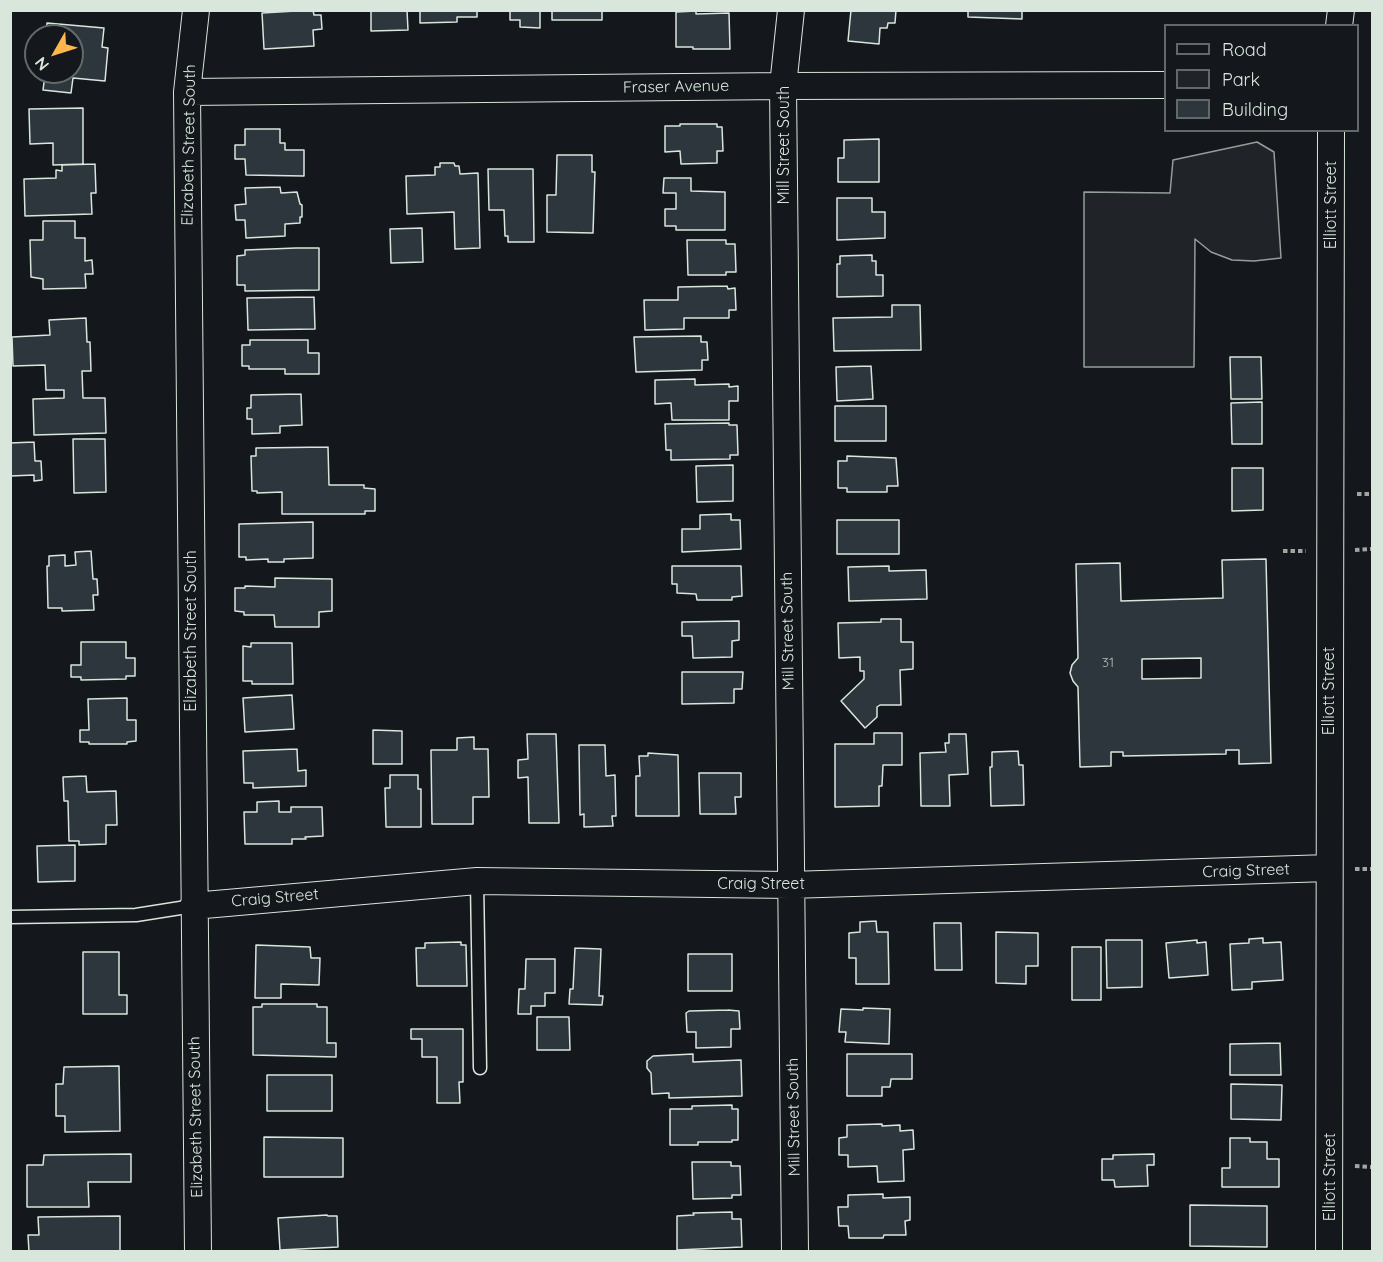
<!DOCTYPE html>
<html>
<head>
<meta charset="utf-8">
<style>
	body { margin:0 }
	#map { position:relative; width:1383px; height:1262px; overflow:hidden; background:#14181c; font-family:Quicksand,sans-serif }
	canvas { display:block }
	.frame { position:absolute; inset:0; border:12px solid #d8e6dc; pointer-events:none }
	.legend { position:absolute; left:1164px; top:24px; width:195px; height:108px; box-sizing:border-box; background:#14181c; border:2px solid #626a69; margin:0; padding:8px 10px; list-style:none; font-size:18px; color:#d8e6dc }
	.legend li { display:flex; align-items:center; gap:12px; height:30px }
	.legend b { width:30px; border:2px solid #626a69 }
	.north { position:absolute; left:24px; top:24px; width:60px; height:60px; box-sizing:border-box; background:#14181c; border:2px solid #626a69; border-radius:50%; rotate:231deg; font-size:16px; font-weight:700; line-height:24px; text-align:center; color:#d8e6dc }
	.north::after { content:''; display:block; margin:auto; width:21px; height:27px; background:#ffb74d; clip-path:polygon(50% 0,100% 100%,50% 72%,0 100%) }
</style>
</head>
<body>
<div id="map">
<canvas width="1383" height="1262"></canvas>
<div class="frame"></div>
<ul class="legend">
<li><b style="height:8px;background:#14181c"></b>Road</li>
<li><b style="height:16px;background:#202428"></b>Park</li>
<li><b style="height:16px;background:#2c363c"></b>Building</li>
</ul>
<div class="north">N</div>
</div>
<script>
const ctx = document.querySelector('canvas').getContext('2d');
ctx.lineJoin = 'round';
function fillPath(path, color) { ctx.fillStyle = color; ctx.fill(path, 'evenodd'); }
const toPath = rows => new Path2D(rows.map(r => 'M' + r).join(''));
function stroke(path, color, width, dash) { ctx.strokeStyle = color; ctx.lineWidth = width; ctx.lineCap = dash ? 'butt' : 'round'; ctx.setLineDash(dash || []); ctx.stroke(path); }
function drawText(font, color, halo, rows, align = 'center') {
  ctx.font = font + ' Quicksand,sans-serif'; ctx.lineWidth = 4.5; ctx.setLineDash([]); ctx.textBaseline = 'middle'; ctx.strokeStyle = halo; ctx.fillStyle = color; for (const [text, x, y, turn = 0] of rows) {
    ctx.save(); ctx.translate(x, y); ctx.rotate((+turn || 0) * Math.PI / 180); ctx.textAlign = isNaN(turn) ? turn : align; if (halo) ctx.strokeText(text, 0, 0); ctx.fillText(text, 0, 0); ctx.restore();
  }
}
const green = toPath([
	[1257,142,1274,152,1281,258,1254,261,1232,260,1211,252,1195,239,1194,367,1084,367,1084,192,1170,193,1173,160,1257,142]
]);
const building = toPath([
	[313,10,314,15,321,15,322,29,313,30,314,46,264,49,262,13,313,10],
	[371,10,407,10,408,30,371,31,371,10],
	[420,10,477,10,477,17,457,17,457,22,420,23,420,10],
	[540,10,540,28,520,27,520,20,510,20,510,11,489,11,540,10],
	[552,10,602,10,602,20,552,20,552,10],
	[851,10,896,10,895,23,888,23,887,28,880,28,879,44,848,41,851,10],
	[968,10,1022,10,1022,19,968,17,968,10],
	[696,11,696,14,729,13,730,49,693,49,693,47,676,47,676,12,696,11],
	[47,23,104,28,102,47,108,48,105,81,73,78,71,93,43,90,45,75,42,75,43,72,72,72,72,36,46,36,47,23],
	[83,108,83,164,53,165,53,143,30,144,29,109,83,108],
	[680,124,717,124,717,127,722,127,723,151,717,151,717,163,681,164,680,151,665,152,665,126,680,126,680,124],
	[245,129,280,129,280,143,285,143,285,150,304,150,304,176,246,175,245,159,235,159,235,145,245,145,245,129],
	[879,139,879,182,838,182,838,158,844,158,844,140,879,139],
	[557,155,592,155,592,172,595,172,593,233,547,232,547,195,556,195,557,155],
	[440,163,454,163,455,166,459,166,460,174,478,173,480,248,455,249,454,212,407,214,406,176,435,175,435,167,440,167,440,163],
	[95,164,96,193,91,193,92,214,25,216,24,179,56,178,56,170,62,171,62,165,95,164],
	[488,169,533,169,534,242,508,242,508,236,505,236,504,210,489,210,488,169],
	[664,178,691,178,691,191,725,192,725,230,676,230,676,226,665,226,665,209,676,209,676,193,663,193,664,178],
	[280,187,281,193,297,192,300,204,302,205,302,217,300,217,300,223,285,224,285,236,246,238,245,220,236,220,235,205,246,204,245,188,280,187],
	[837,198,872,198,872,212,885,212,885,238,837,240,837,198],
	[43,221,75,221,75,238,85,238,85,261,92,260,93,274,85,274,86,288,43,289,43,279,31,277,30,240,43,240,43,221],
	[422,228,423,262,391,263,390,229,422,228],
	[687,240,726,240,726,244,735,244,736,272,726,272,726,275,688,275,687,240],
	[296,248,319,248,319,290,245,291,245,285,237,285,237,256,245,255,245,250,296,248],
	[872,255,872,261,876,261,876,275,883,275,883,296,837,297,837,264,840,264,840,256,872,255],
	[727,286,728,289,735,288,736,310,729,310,729,318,684,318,684,329,645,330,644,300,678,300,678,287,727,286],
	[314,297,315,329,248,330,247,298,314,297],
	[892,305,920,305,921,350,834,351,833,318,892,317,892,305],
	[86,318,87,342,90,342,91,371,82,371,83,398,105,398,106,433,34,435,33,399,64,398,64,390,46,390,45,365,13,366,12,337,50,335,49,320,86,318],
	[701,336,701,342,707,342,708,360,702,360,702,370,636,372,634,337,701,336],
	[250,340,308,340,308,353,319,353,319,374,285,374,285,369,249,369,249,366,242,366,242,345,250,345,250,340],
	[1230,357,1261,357,1262,399,1231,399,1230,357],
	[871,366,873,399,837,401,836,367,871,366],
	[695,379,695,385,729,384,729,387,738,386,738,401,729,401,729,420,672,420,671,403,655,404,655,380,695,379],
	[301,394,302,425,280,426,280,433,252,434,252,419,247,419,247,408,251,408,251,395,301,394],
	[1262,402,1262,444,1232,444,1231,403,1262,402],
	[835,406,886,406,886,441,835,441,835,406],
	[729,423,729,425,737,425,738,455,730,455,730,459,671,460,671,450,666,450,665,424,729,423],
	[73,439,105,439,106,492,74,493,73,439],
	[34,442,35,461,41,461,42,480,34,481,34,475,10,476,10,443,34,442],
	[328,447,329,485,364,485,364,488,375,489,375,511,365,511,365,514,282,514,282,492,257,493,257,491,252,491,251,456,256,456,256,448,328,447],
	[847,456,896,458,898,486,887,486,887,492,847,492,847,488,838,488,838,461,847,461,847,456],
	[733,465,733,501,697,502,696,466,733,465],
	[1232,468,1263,468,1263,510,1232,511,1232,468],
	[731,514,731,520,740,520,741,549,682,552,682,529,700,529,700,515,731,514],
	[837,520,899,520,899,554,837,554,837,520],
	[313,522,313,558,284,559,284,562,268,562,268,559,246,560,246,557,239,557,239,524,313,522],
	[91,551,93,579,97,579,98,595,93,595,94,610,62,611,62,608,48,608,47,566,49,566,49,556,65,555,65,566,76,565,75,552,91,551],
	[1266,559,1271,763,1239,764,1239,750,1226,750,1226,754,1123,756,1123,752,1111,752,1111,766,1080,767,1078,687,1073,681,1070,673,1072,665,1078,658,1076,564,1120,563,1121,601,1223,598,1222,560,1266,559],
	[1201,658,1201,678,1142,679,1142,659,1201,658],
	[672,566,741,566,742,596,732,597,732,600,697,600,696,594,677,593,677,584,672,584,672,566],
	[889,566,889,571,926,570,927,599,849,601,848,567,889,566],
	[275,578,332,579,332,611,319,612,319,627,275,627,274,615,244,615,244,612,235,611,235,588,245,588,245,586,275,587,275,578],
	[881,619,901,619,901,642,913,642,913,669,900,670,901,705,880,705,877,707,877,717,865,728,841,701,864,679,864,671,860,671,860,657,839,658,838,623,881,622,881,619],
	[739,621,739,640,732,641,732,657,693,658,692,636,682,636,682,622,739,621],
	[81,642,126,642,126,658,135,658,135,676,126,676,126,679,81,680,81,677,71,677,71,665,81,665,81,642],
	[251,643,292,643,293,684,252,684,252,681,243,681,243,646,251,647,251,643],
	[682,672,743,672,742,689,734,689,734,703,682,704,682,672],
	[292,695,294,729,245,732,243,698,292,695],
	[127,698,127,720,136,720,136,741,127,742,127,744,89,744,89,742,80,742,80,730,89,730,88,699,127,698],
	[373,730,402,731,402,764,373,764,373,730],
	[874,733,902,733,902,765,883,765,882,786,879,786,879,806,835,807,835,744,874,744,874,733],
	[527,734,556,734,559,823,529,823,528,777,518,778,518,760,528,759,527,734],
	[949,734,966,734,968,774,949,775,950,806,921,806,920,753,946,752,945,743,949,743,949,734],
	[474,737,474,749,488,749,489,797,473,797,473,824,432,824,431,750,457,750,457,738,474,737],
	[579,745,605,745,606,776,615,775,616,816,612,816,613,826,584,827,584,814,580,815,579,745],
	[297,749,298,771,306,770,306,786,253,788,253,783,244,783,243,751,297,749],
	[1018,751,1019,765,1023,765,1024,805,991,806,990,767,992,767,992,752,1018,751],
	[648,753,678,755,679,816,636,816,636,776,640,776,639,756,648,756,648,753],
	[699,773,741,773,741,797,735,797,736,814,700,814,699,773],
	[390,775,418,775,418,789,421,789,421,827,386,827,385,788,390,788,390,775],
	[86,776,87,792,116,791,117,825,106,825,106,844,79,845,79,841,69,841,68,801,64,801,63,777,86,776],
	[279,801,279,812,291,812,291,807,322,807,323,836,305,837,306,839,292,839,292,844,245,844,244,812,257,812,257,802,279,801],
	[75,845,75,881,38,882,37,846,75,845],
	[876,921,877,932,888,932,889,984,856,984,856,958,849,958,849,933,860,932,860,922,876,921],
	[934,923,961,923,962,970,935,970,934,923],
	[996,932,1038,933,1038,966,1026,966,1026,984,996,983,996,932],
	[1263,938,1263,943,1281,942,1283,980,1252,982,1252,989,1232,990,1230,944,1249,943,1249,939,1263,938],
	[1106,940,1142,940,1142,987,1107,988,1106,940],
	[1197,940,1197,943,1206,942,1208,975,1169,978,1166,943,1197,940],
	[461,942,461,945,466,945,467,986,417,986,416,948,425,948,425,943,461,942],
	[256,945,310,947,311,958,320,958,319,985,281,984,281,998,255,998,256,945],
	[1072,947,1101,947,1101,1000,1072,1000,1072,947],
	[575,948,601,949,599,996,603,996,602,1005,569,1004,570,989,573,989,575,948],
	[83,952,119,952,119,995,127,995,127,1014,83,1014,83,952],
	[688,954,732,954,732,991,688,991,688,954],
	[526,959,555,959,555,993,545,993,545,1006,531,1006,531,1014,518,1014,519,989,525,989,526,959],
	[262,1004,317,1004,317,1007,327,1007,327,1043,336,1043,336,1057,253,1055,253,1007,262,1007,262,1004],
	[863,1008,890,1009,889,1044,845,1042,846,1032,839,1032,841,1009,863,1010,863,1008],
	[728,1010,739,1011,740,1029,731,1029,731,1047,696,1048,696,1032,687,1032,686,1013,689,1011,728,1010],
	[537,1017,569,1017,570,1050,537,1050,537,1017],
	[411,1029,463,1029,463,1082,459,1082,460,1103,437,1103,437,1057,422,1057,422,1039,411,1039,411,1029],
	[1280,1043,1281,1075,1230,1075,1230,1044,1280,1043],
	[693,1054,693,1062,741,1060,742,1096,669,1098,669,1093,652,1094,651,1073,647,1068,647,1061,653,1056,693,1054],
	[847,1054,912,1054,912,1079,891,1079,890,1087,882,1087,882,1096,847,1096,847,1054],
	[119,1066,120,1131,65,1132,65,1116,56,1116,56,1084,63,1084,64,1067,119,1066],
	[267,1075,332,1075,332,1111,267,1111,267,1075],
	[1231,1084,1282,1085,1281,1120,1231,1119,1231,1084],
	[732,1105,732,1109,738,1109,738,1140,732,1140,732,1142,698,1142,698,1145,670,1145,670,1109,692,1109,692,1106,732,1105],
	[882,1124,882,1126,900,1125,900,1131,913,1130,914,1149,903,1150,904,1181,878,1182,877,1166,848,1167,848,1155,839,1155,839,1138,847,1137,847,1125,882,1124],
	[264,1137,343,1138,343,1177,264,1177,264,1137],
	[1230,1138,1250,1138,1250,1142,1267,1142,1267,1159,1279,1159,1279,1187,1222,1187,1222,1168,1230,1168,1230,1138],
	[131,1154,131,1182,88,1182,89,1207,27,1207,27,1165,43,1165,44,1155,131,1154],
	[1154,1154,1154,1165,1147,1165,1148,1186,1115,1187,1114,1180,1102,1180,1102,1159,1113,1159,1113,1155,1154,1154],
	[692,1162,731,1162,731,1166,740,1166,741,1195,732,1195,732,1198,693,1199,692,1162],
	[883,1194,883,1198,910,1197,910,1220,905,1221,906,1235,884,1235,883,1238,849,1238,848,1226,839,1226,838,1207,848,1207,848,1195,883,1194],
	[1190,1205,1267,1206,1267,1247,1190,1246,1190,1205],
	[732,1212,732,1219,741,1219,742,1247,677,1250,677,1216,694,1215,693,1213,732,1212],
	[327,1215,328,1216,337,1216,338,1247,280,1250,278,1218,327,1215],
	[120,1216,120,1252,29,1252,28,1235,39,1235,38,1217,120,1216]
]);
const path = toPath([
	[1357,494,1372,494],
	[1355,550,1372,549],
	[1283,551,1306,551],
	[1355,869,1372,869],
	[1355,1166,1372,1167]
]);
const service = toPath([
	[477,881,480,1068],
	[10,917,136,915,193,906]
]);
const minor = toPath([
	[196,10,187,92,198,1252],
	[791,10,783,86,795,1252],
	[1339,26,1341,10],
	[187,92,783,86,1166,85],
	[193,906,477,881,790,885,1329,868],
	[1329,1252,1331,130]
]);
const numberNames = [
	["31",1108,663]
];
const streetNames = [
	["Fraser Avenue",676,87,-1],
	["Elizabeth Street South",189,145,-89],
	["Mill Street South",784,145,-90],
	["Elliott Street",1331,205,-90],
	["Elizabeth Street South",191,631,-90],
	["Mill Street South",788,631,-91],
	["Elliott Street",1329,691,-90],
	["Craig Street",1246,871,-2],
	["Craig Street",761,884],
	["Craig Street",275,898,-5],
	["Elizabeth Street South",196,1117,-91],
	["Mill Street South",794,1117,-91],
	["Elliott Street",1330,1177,-90]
];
fillPath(green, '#202428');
stroke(green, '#939e99', 1.5);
fillPath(building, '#2c363c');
stroke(building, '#d8e6dc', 1.5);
stroke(service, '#d8e6dc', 15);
stroke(minor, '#d8e6dc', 28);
stroke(path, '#9da8a2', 4, [4.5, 3]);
stroke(service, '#14181c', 12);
stroke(minor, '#14181c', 26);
drawText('14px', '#adbab4', null, numberNames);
drawText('16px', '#d8e6dc', '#14181c', streetNames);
</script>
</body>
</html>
